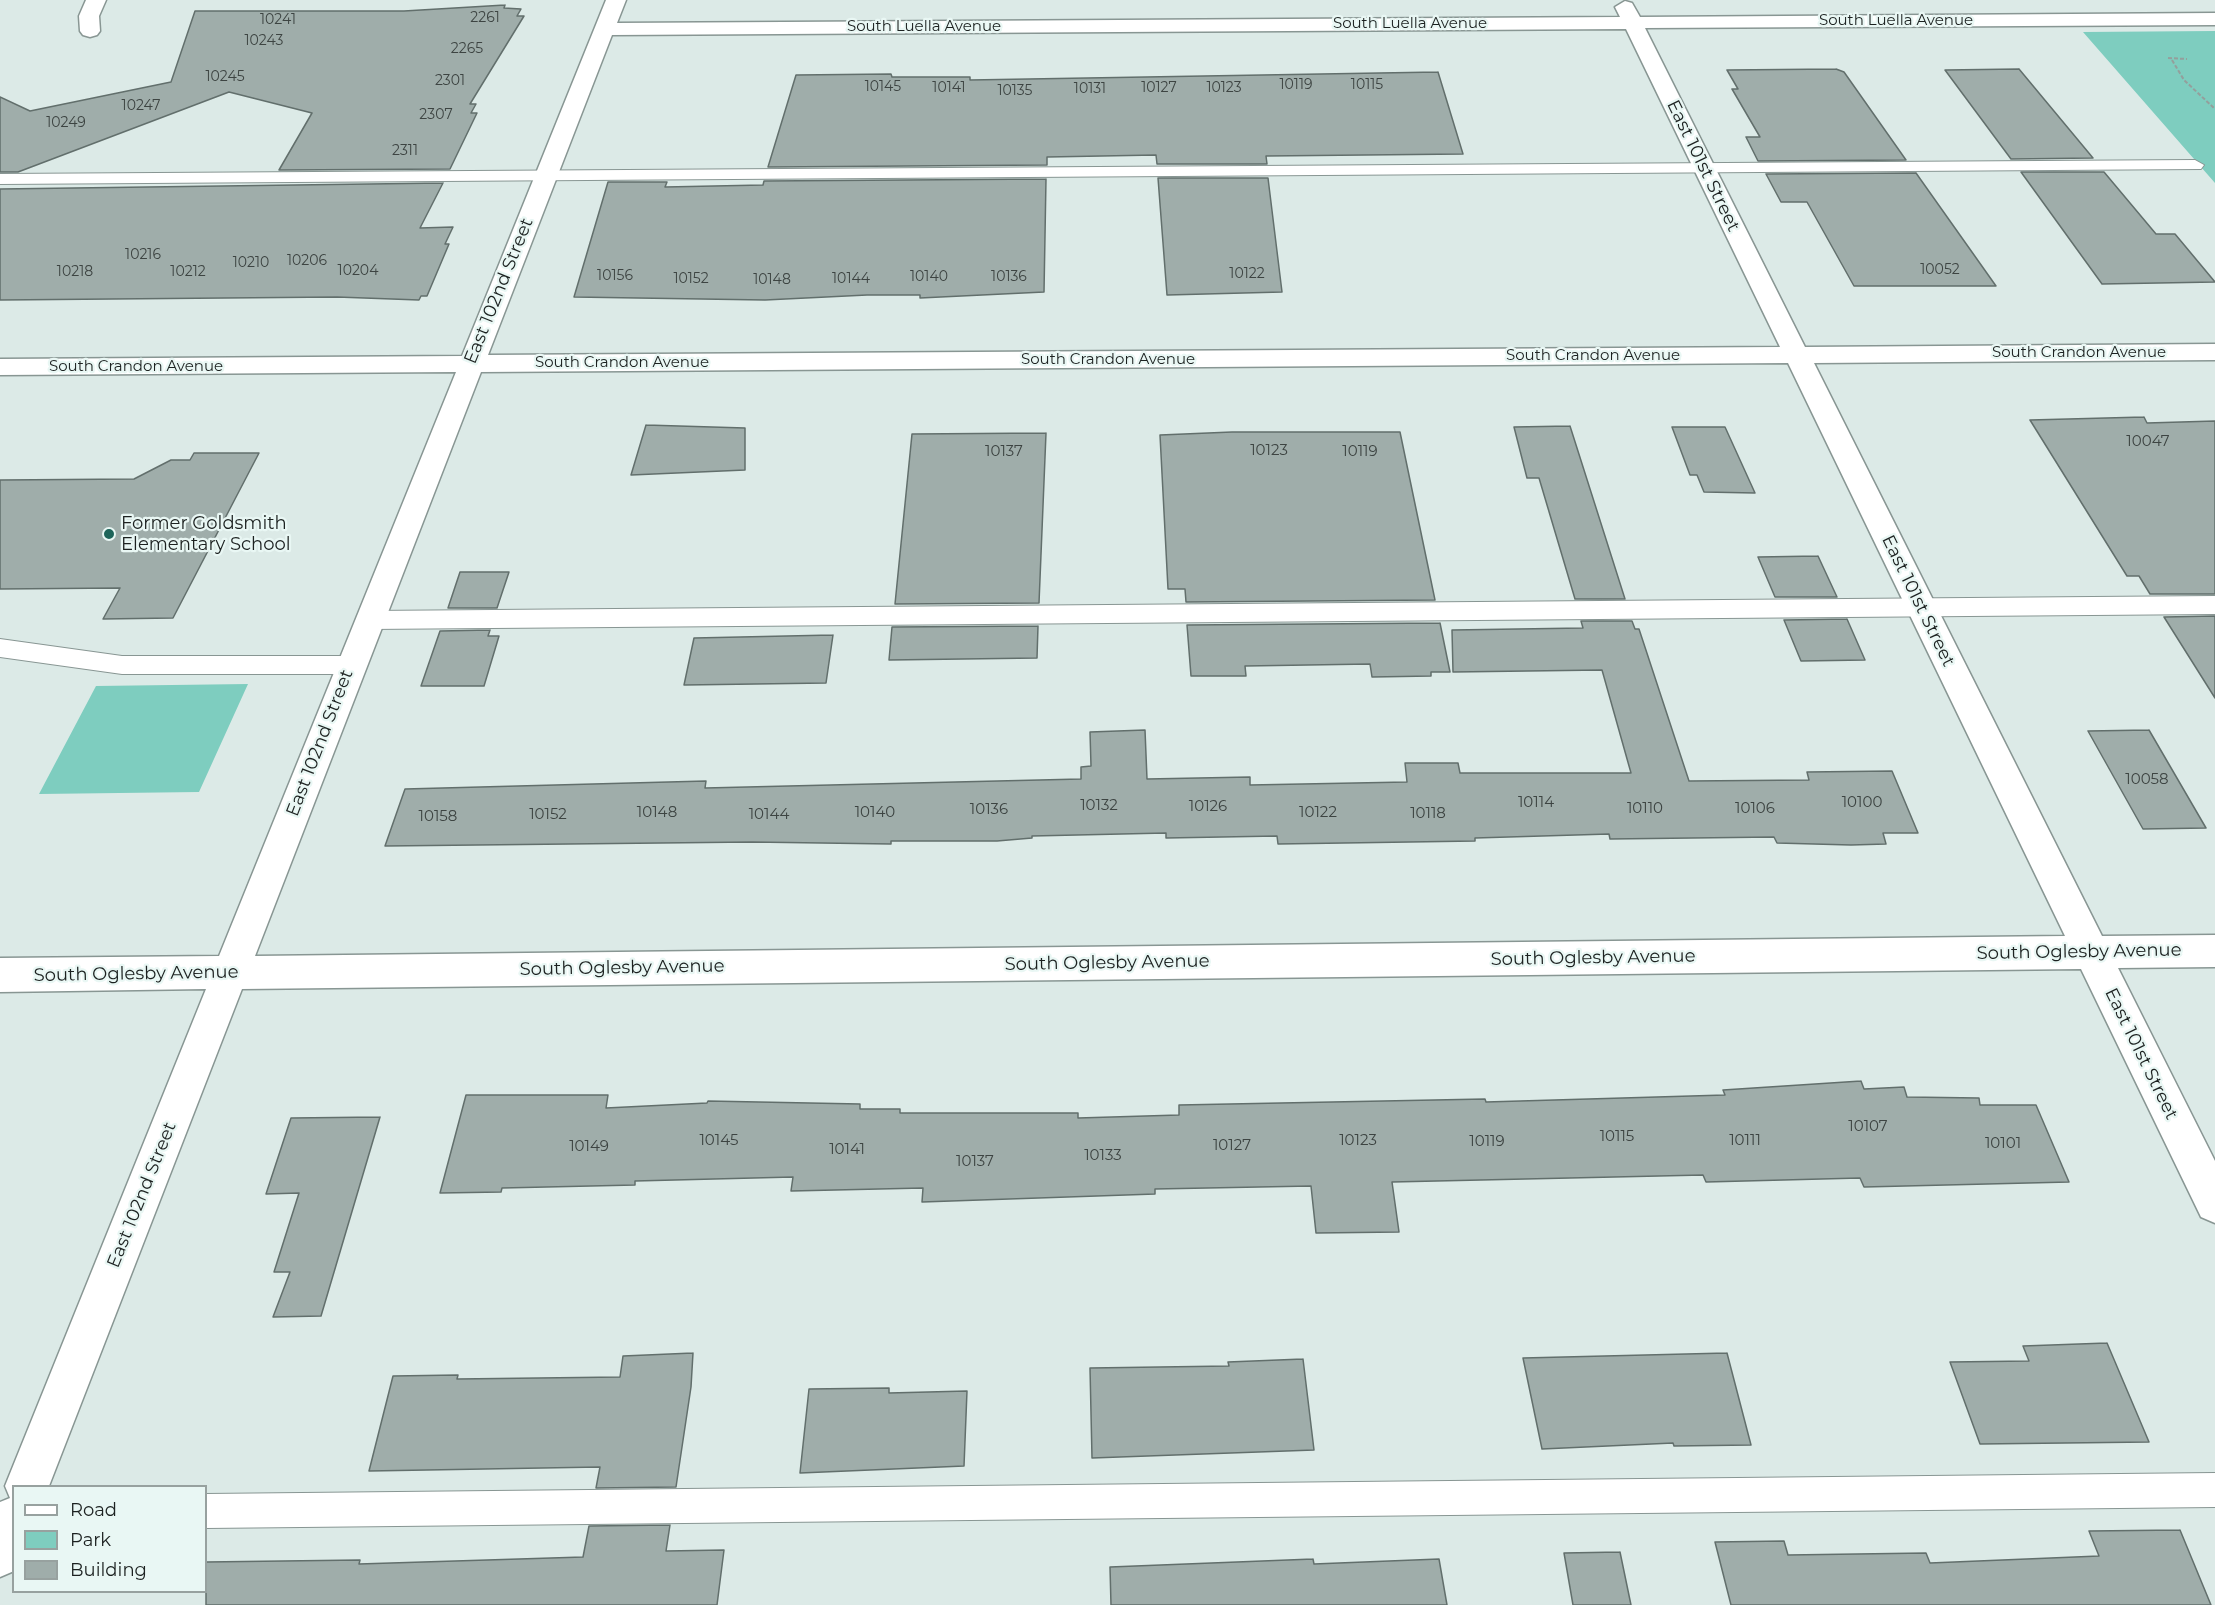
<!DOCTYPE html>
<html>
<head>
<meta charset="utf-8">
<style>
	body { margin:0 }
	#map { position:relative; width:2215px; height:1605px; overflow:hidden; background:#dceae7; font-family:Montserrat,sans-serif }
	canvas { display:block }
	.legend { position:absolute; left:12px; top:1485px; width:195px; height:108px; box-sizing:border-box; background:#e9f7f4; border:2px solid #97a19f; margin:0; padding:8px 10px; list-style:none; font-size:18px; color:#1c2120 }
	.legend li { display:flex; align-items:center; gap:12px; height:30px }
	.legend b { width:30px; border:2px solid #97a19f }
</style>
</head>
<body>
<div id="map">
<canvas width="2215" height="1605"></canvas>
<ul class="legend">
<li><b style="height:8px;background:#fff"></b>Road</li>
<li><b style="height:16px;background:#7ecdbf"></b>Park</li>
<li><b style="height:16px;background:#9fadaa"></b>Building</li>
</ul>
</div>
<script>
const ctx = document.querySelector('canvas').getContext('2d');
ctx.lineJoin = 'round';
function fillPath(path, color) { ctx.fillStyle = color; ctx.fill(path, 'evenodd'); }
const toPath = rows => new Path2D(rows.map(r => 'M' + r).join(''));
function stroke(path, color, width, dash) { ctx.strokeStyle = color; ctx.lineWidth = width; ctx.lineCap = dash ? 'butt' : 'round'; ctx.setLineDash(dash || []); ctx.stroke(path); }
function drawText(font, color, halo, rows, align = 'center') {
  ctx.font = font + ' Montserrat,sans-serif'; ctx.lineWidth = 4.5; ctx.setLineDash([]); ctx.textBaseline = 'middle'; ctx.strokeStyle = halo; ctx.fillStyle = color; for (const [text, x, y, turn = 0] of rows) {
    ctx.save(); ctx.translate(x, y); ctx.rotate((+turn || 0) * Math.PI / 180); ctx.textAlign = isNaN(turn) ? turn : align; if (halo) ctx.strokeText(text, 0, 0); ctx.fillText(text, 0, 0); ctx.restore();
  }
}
const green = toPath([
	[2215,31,2215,183,2083,32],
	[248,684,199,792,39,794,96,686]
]);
const building = toPath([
	[505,5,504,8,521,9,517,16,524,16,470,104,476,104,471,113,477,113,450,169,279,170,312,113,229,92,18,172,0,172,0,97,30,111,171,82,195,11,404,11,505,5],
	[1836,69,1844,72,1906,160,1758,161,1746,137,1760,137,1732,89,1738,89,1727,70,1836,69],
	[2019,69,2093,158,2011,159,1945,70,2019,69],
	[1438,72,1463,154,1266,156,1267,164,1157,164,1156,155,1047,157,1047,165,768,167,796,75,891,74,892,77,970,77,970,80,1438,72],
	[2021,172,2104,172,2156,234,2175,234,2215,282,2102,284,2021,172],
	[1916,173,1996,286,1854,286,1807,202,1781,202,1766,174,1916,173],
	[1158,178,1268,178,1282,292,1167,295,1158,178],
	[1046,179,1044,292,920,298,920,295,867,295,765,300,574,297,608,182,667,182,665,187,763,185,764,181,1046,179],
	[443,183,420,228,453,227,445,244,449,244,427,296,421,296,419,300,337,297,0,300,0,189,443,183],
	[2144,417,2147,423,2215,421,2215,594,2150,594,2139,576,2127,576,2030,420,2144,417],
	[646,425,745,428,745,470,631,475,646,425],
	[1570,426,1625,599,1575,599,1539,478,1527,478,1514,427,1570,426],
	[1672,427,1725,427,1755,493,1704,492,1697,475,1690,475,1672,427],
	[1232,432,1400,432,1435,600,1186,602,1185,589,1168,589,1160,435,1232,432],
	[1046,433,1039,603,895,604,912,434,1046,433],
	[194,453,259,453,173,618,103,619,120,588,0,589,0,480,134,479,171,460,190,460,194,453],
	[1818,556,1837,597,1775,597,1758,557,1818,556],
	[460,572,509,572,497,608,448,608,460,572],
	[2215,616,2215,698,2164,617,2215,616],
	[1847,619,1865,660,1801,661,1784,620,1847,619],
	[1581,621,1632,621,1635,629,1639,629,1689,781,1809,780,1807,772,1892,771,1918,833,1883,833,1886,844,1851,845,1777,843,1774,837,1610,839,1609,834,1475,838,1475,841,1278,844,1277,836,1166,838,1166,833,1032,836,1032,838,997,841,891,841,891,844,752,842,385,846,405,789,706,781,705,788,1081,779,1081,767,1091,766,1090,732,1145,730,1147,779,1250,777,1250,785,1407,782,1405,763,1458,763,1460,773,1631,773,1602,670,1453,672,1452,630,1583,628,1581,621],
	[1440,623,1450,672,1431,672,1431,676,1372,677,1370,664,1245,666,1246,676,1191,676,1187,625,1440,623],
	[1038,626,1037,658,889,660,892,627,1038,626],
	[490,630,488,636,499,636,484,686,421,686,440,631,490,630],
	[833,635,826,683,684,685,694,638,833,635],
	[2149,730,2206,828,2143,829,2088,731,2149,730],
	[1861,1081,1864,1089,1904,1087,1907,1097,1979,1098,1980,1105,2036,1105,2069,1182,1864,1187,1860,1178,1706,1182,1703,1175,1392,1182,1399,1232,1316,1233,1311,1186,1155,1189,1155,1194,922,1202,923,1188,791,1191,793,1177,635,1181,635,1185,502,1188,501,1192,440,1193,466,1095,608,1095,606,1108,707,1103,708,1101,860,1104,860,1109,900,1109,900,1113,1078,1113,1078,1118,1179,1115,1179,1105,1485,1099,1486,1102,1725,1095,1723,1090,1861,1081],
	[380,1117,321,1316,273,1317,290,1272,274,1272,299,1193,266,1194,291,1118,380,1117],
	[2107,1343,2149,1442,1980,1444,1950,1362,2029,1361,2023,1346,2107,1343],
	[693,1353,691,1387,676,1487,596,1488,600,1467,369,1471,393,1376,458,1375,457,1379,620,1377,623,1356,693,1353],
	[1727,1353,1751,1445,1674,1446,1673,1443,1542,1449,1523,1358,1727,1353],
	[1303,1359,1314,1450,1092,1458,1090,1368,1229,1366,1228,1362,1303,1359],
	[889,1388,889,1393,967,1391,964,1466,800,1473,809,1389,889,1388],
	[670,1525,666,1551,724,1550,717,1605,206,1605,206,1562,360,1560,359,1564,583,1557,589,1526,670,1525],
	[2180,1530,2211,1605,1731,1605,1715,1542,1784,1541,1788,1555,1926,1553,1930,1563,2099,1556,2089,1531,2180,1530],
	[1620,1552,1631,1605,1573,1605,1564,1553,1620,1552],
	[1313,1559,1314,1564,1439,1559,1447,1605,1111,1605,1110,1567,1313,1559]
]);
const path = toPath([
	[2168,58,2187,59],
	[2172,60,2184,80,2215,109]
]);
const lane = toPath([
	[2195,160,2204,165,2201,169,0,184,0,174,2195,160],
	[2215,596,2215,614,369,629,361,626,357,620,361,614,369,611,2215,596],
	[0,639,122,656,351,656,359,658,363,665,359,672,351,674,122,674,0,657,0,639],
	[2215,1473,2215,1507,206,1528,206,1494,2215,1473]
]);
const street = toPath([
	[86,0,106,0,99,16,100,31,97,35,90,37,83,35,80,31,79,16,86,0],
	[606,0,626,0,617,23,1620,17,1615,7,1625,1,1632,3,1640,17,2215,13,2215,25,1645,28,1805,347,2215,344,2215,360,1814,363,2102,936,2215,935,2215,967,2118,968,2215,1161,2215,1223,2201,1217,2081,969,242,989,49,1486,14,1486,14,1571,0,1577,0,1502,10,1498,5,1486,206,989,0,992,0,958,219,956,456,372,0,375,0,359,462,356,606,0],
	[1626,29,1780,347,488,355,612,35,1626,29],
	[1788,363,2065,936,255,956,481,372,1788,363]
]);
const markers = [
	[109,534,6,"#1d655a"]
];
const farNumbernames = [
	["2261",485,18],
	["10241",278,20],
	["10243",264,41],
	["2265",467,49],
	["10245",225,77],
	["2301",450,81],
	["10119",1296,85],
	["10115",1367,85],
	["10145",883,87],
	["10141",949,88],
	["10127",1159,88],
	["10123",1224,88],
	["10131",1090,89],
	["10135",1015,91],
	["10247",141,106],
	["2307",436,115],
	["10249",66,123],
	["2311",405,151],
	["10216",143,255],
	["10206",307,261],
	["10210",251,263],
	["10052",1940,270],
	["10204",358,271],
	["10218",75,272],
	["10212",188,272],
	["10122",1247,274],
	["10156",615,276],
	["10140",929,277],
	["10136",1009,277],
	["10152",691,279],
	["10144",851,279],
	["10148",772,280]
];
const farStreetnames = [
	["South Luella Avenue",1896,21],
	["South Luella Avenue",1410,24],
	["South Luella Avenue",924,27],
	["South Crandon Avenue",2079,353],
	["South Crandon Avenue",1593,356],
	["South Crandon Avenue",1108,360],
	["South Crandon Avenue",622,363],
	["South Crandon Avenue",136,367]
];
const numberNames = [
	["10047",2148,442],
	["10123",1269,451],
	["10137",1004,452],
	["10119",1360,452],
	["10058",2147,780],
	["10114",1536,803],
	["10100",1862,803],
	["10132",1099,806],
	["10126",1208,807],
	["10110",1645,809],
	["10106",1755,809],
	["10136",989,810],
	["10148",657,813],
	["10140",875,813],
	["10122",1318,813],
	["10118",1428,814],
	["10152",548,815],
	["10144",769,815],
	["10158",438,817],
	["10107",1868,1127],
	["10115",1617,1137],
	["10145",719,1141],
	["10123",1358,1141],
	["10111",1745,1141],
	["10119",1487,1142],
	["10101",2003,1144],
	["10127",1232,1146],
	["10149",589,1147],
	["10141",847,1150],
	["10133",1103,1156],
	["10137",975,1162]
];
const streetNames = [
	["East 101st Street",1703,166,64],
	["East 102nd Street",499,291,-68],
	["East 101st Street",1918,601,64],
	["East 102nd Street",320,743,-69],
	["South Oglesby Avenue",2079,952,-1],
	["South Oglesby Avenue",1593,958,-1],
	["South Oglesby Avenue",1107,963,-1],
	["South Oglesby Avenue",622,968,-1],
	["South Oglesby Avenue",136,974,-1],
	["East 101st Street",2141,1054,64],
	["East 102nd Street",142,1195,-68]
];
const poiNames = [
	["Former Goldsmith",121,524],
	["Elementary School",121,545]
];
fillPath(green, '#7ecdbf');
fillPath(building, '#9fadaa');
stroke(building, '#626f6c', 1.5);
stroke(lane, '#889693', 2);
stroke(street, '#889693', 3);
stroke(path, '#949f9c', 2, [4, 2]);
fillPath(lane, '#fff');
fillPath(street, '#fff');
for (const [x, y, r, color] of markers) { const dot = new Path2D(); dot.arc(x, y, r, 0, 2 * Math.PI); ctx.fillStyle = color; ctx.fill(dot); stroke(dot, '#e9f7f4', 2); }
drawText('14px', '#3d4442', null, farNumbernames);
drawText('15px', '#1c2120', '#e9f7f4', farStreetnames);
drawText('15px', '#3d4442', null, numberNames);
drawText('18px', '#1c2120', '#e9f7f4', streetNames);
drawText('18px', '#1c2120', '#e9f7f4', poiNames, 'left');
</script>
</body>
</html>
